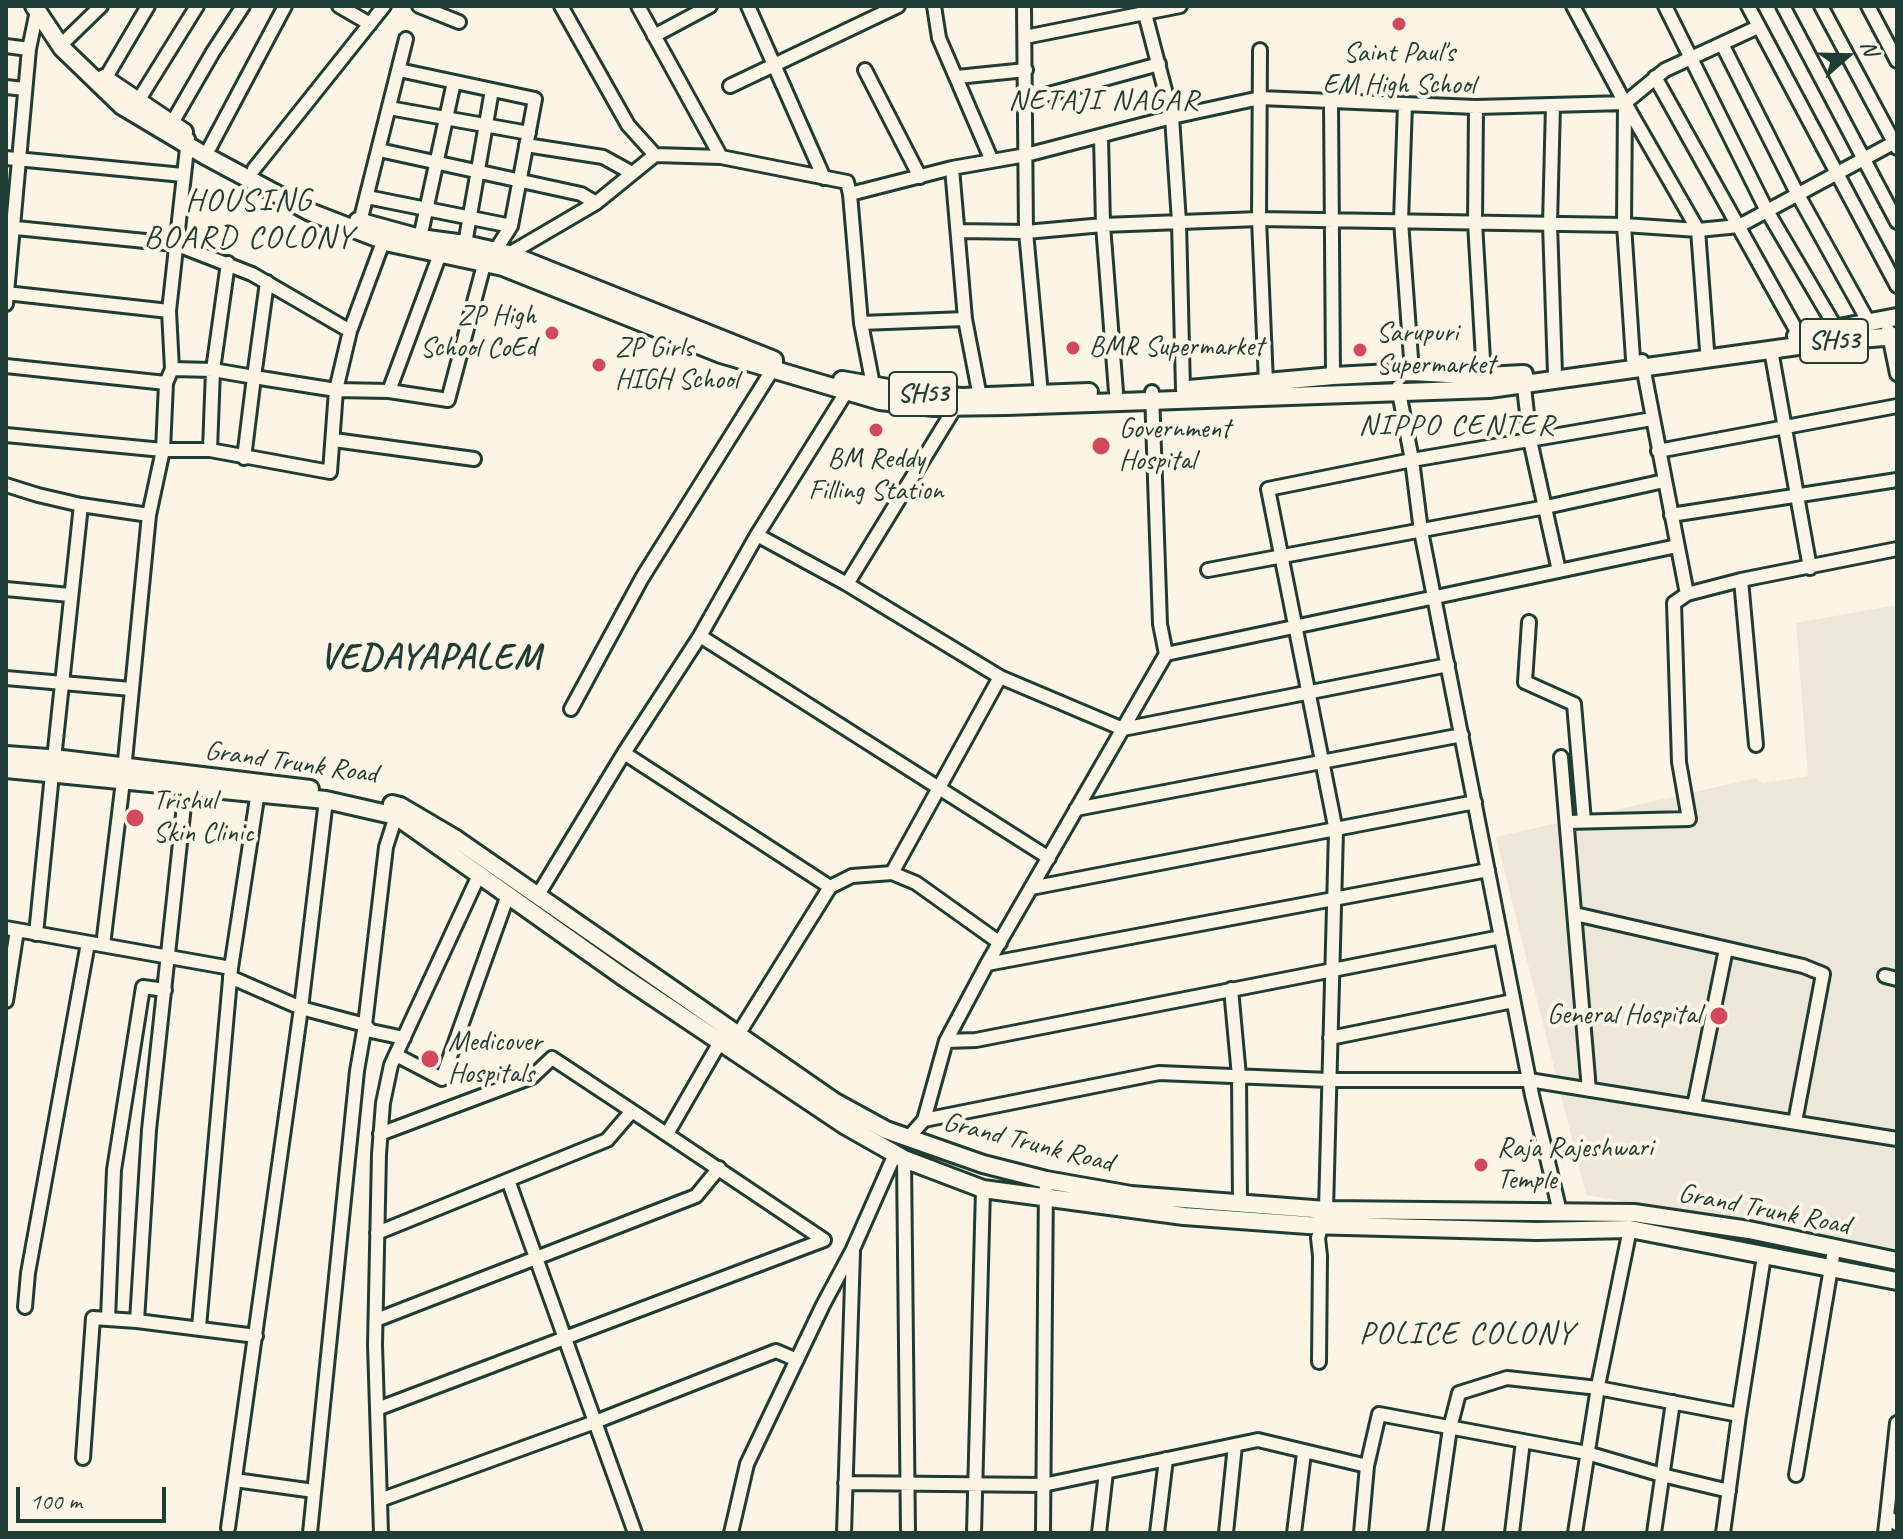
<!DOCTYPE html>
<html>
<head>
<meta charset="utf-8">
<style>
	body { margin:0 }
	#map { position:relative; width:1903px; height:1539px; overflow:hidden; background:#fcf5e5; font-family:Caveat,sans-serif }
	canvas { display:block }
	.frame { position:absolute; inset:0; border:8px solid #1f3d34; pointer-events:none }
	.north { position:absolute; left:1807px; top:16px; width:80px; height:80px; -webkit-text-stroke:6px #fcf5e5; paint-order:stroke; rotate:70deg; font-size:22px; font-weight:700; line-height:32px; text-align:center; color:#1f3d34 }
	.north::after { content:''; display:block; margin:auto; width:28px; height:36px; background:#1f3d34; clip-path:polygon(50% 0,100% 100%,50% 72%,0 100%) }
	.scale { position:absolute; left:16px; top:1487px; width:150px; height:36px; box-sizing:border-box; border:4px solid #1f3d34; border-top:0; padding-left:10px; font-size:24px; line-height:28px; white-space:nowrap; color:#1f3d34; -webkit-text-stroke:6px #fcf5e5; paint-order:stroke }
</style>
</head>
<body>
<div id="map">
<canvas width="1903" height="1539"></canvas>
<div class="frame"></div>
<div class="north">N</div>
<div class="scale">100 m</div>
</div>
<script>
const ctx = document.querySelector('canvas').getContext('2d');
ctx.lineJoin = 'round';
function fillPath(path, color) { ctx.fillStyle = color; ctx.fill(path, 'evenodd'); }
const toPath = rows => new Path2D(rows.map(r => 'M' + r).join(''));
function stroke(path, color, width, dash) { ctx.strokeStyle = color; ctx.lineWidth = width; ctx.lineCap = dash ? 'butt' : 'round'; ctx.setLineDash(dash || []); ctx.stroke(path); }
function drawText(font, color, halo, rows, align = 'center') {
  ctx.font = font + ' Caveat,sans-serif'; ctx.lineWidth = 8; ctx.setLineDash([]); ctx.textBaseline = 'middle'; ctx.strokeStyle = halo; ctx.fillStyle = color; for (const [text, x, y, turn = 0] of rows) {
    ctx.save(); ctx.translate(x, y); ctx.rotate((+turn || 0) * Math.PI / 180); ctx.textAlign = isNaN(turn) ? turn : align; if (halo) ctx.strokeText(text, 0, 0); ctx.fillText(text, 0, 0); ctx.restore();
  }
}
const built = toPath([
	[1897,605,1897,1251,1586,1195,1496,837,1756,778,1763,783,1808,776,1796,623]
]);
const minor = toPath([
	[339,6,370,24],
	[419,6,459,22],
	[561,6,628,125,655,155],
	[638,6,721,157],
	[748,6,824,178],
	[934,6,939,38,992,161],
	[1024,6,1026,232,1041,394],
	[1143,6,1172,117,1179,222,1183,390],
	[1573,6,1625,103],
	[1665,6,1766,209,1836,328],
	[1748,6,1897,286],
	[1783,6,1897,222],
	[1821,6,1897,148],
	[1868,6,1897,61],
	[654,36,710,6],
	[1025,37,1180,6],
	[66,40,101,6],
	[1722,44,1797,193,1868,321],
	[6,46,29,49],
	[1260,50,1259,219,1266,383],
	[399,70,535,99,511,226,495,251],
	[865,70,920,177],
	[957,77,1026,70],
	[1655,77,1799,335],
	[105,79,148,6],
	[730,86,898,6],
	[6,87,25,89],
	[1027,100,1159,64],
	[138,101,197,6],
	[1331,102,1333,376],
	[1405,104,1401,221,1412,372],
	[1553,105,1550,224,1555,374],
	[1476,107,1475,223,1484,376],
	[389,108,529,133],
	[172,123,213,52,243,6],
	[1101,137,1103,225,1116,392],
	[526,145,603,157,632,173],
	[210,147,285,6],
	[379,150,581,194,596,203,509,254],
	[6,158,183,175],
	[952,168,965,319,980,397],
	[254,169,384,6],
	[850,194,952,168,1026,155,1172,117,1260,98,1476,107,1625,103,1624,225,1633,359],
	[367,197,511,226],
	[596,203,655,155,721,157,847,182,850,194,861,323,873,385],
	[360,222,406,39],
	[6,227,175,244,252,274,350,331],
	[958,231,1026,232,1103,225,1259,219,1624,225,1698,230,1739,226,1897,141],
	[420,238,454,82],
	[465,244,492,90],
	[6,293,169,311],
	[6,304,29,49,38,6],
	[861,323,965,319],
	[1888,330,1897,374],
	[1707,350,1698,230,1625,103,1665,70,1758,27],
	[1771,350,1810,568],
	[1642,361,1687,594],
	[6,366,166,383],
	[172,369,213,370,254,377,267,282],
	[1523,378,1530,440,1559,571],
	[1398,387,1412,460,1421,531,1532,1095,1560,1212],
	[389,391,448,400,486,257],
	[6,435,163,450,210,450,330,472,336,390,350,331,386,234],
	[334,440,474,459],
	[210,450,213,370,228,263],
	[1658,451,1897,406],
	[244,458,254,377,336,390,389,391,443,246],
	[6,485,38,495,81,505,149,515],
	[1671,515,1897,480],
	[757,535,847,584],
	[1208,570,1546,507,1664,481],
	[1741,580,1756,745],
	[6,589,70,595],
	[1529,622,1525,682,1574,704,1584,821],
	[700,636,1049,858],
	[1166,654,1677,546],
	[1000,677,1123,729,1448,665],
	[6,678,131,689],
	[571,709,642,578,776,364],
	[624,753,830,887],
	[1561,757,1589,1090],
	[54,759,81,505],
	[186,787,149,1130,137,1321,256,1336],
	[1076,809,1462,735],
	[1567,822,1689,819,1679,762,1674,603,1687,594,1741,580,1897,549],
	[892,873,1000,677,847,584,959,401],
	[1031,888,1475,802],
	[538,895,624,753,700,636,757,535,850,386],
	[1575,914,1803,966,1823,974,1795,1122],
	[6,928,231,968],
	[36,934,52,774],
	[103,945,123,781,149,515,163,450,166,383,172,369,169,311,188,139],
	[987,964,1488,870],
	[1885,976,1897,979],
	[230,977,301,1008,365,1025,371,1031,404,1038],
	[1231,989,1239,1076,1240,1204],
	[6,1001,17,930],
	[739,1033,830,887,852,876,892,873,916,883,1000,943],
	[1330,1038,1513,1001],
	[946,1041,976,1040,1501,937],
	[396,1055,442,1079,508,895],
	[1694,1106,1726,949],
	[924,1120,1159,1073,1329,1080,1529,1080,1897,1139],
	[667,1134,720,1042],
	[909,1137,924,1120,946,1041,987,964,1166,654,1160,624,1152,392],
	[904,1159,908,1533],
	[508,1180,635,1533],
	[377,1233,607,1140,632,1111,552,1058,532,1077,380,1134],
	[25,1307,28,1273,88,943],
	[108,1319,114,1170,143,987,165,990],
	[376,1320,696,1196,719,1168],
	[199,1327,231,968,259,785],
	[1319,1362,1320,1256,1318,1238,1326,1210,1336,831,1268,489,1412,460,1652,419],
	[377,1409,824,1240,632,1111],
	[1897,1423,1887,1516,1897,1524],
	[83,1458,93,1318,137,1321],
	[1796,1475,1834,1250],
	[235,1480,314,1491],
	[845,1483,1043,1485,1258,1440,1367,1466,1379,1414,1587,1453,1662,1475,1729,1491],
	[380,1500,595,1422,776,1351,797,1360],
	[228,1528,301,1008,326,800],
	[310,1533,357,1071,365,1025,386,847,396,816],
	[381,1533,375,1345,379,1154,383,1103,391,1065,480,873],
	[731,1533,747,1464,823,1305,853,1249,895,1154],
	[844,1533,853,1252],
	[974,1533,983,1189],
	[1043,1533,1046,1180],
	[1099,1533,1106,1472],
	[1157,1533,1166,1459],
	[1226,1533,1235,1445],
	[1294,1533,1304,1453],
	[1361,1533,1367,1466],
	[1435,1533,1450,1428,1459,1393,1507,1378,1598,1388,1739,1415,1764,1256],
	[1512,1533,1523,1441],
	[1575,1533,1599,1381,1630,1229],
	[1654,1533,1673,1402],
	[1723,1533,1739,1415],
	[1885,1533,1887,1516]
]);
const major = toPath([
	[34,6,62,48,122,106,204,155,310,212,390,243,503,267,721,354,880,401,934,407,1007,406,1489,389,1834,341,1897,336],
	[104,78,184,132],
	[358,221,420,238,465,244,509,254,774,360],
	[1796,336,1897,317],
	[842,380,917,393,962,397,1089,392],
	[1189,389,1333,376,1412,372,1484,376,1524,374],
	[6,755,62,759,310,789],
	[6,769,326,800,396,816,622,976,846,1126,904,1159,983,1189,1184,1216,1308,1225,1537,1231,1630,1229,1897,1281],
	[392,804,400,806,456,839,835,1102,886,1130,983,1164,1046,1180,1131,1195,1326,1210,1634,1213,1749,1230,1897,1261]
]);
const markers = [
	[1399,24,8,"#d1495b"],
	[552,333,8,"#d1495b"],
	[1073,348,8,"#d1495b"],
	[1360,350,8,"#d1495b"],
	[599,365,8,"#d1495b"],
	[876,430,8,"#d1495b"],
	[1101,446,10,"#d1495b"],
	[135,818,10,"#d1495b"],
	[1719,1016,10,"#d1495b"],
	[430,1059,10,"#d1495b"],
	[1481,1165,8,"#d1495b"]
];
const shields = [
	[1834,341,68],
	[923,394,68]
];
const shieldNames = [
	["SH53",1834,341],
	["SH53",923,394]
];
const poiNames = [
	["Saint Paul's",1399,54,"center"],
	["EM High School",1399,86,"center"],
	["ZP High",536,317,"right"],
	["School CoEd",536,349,"right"],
	["Sarupuri",1376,334],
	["Supermarket",1376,366],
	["BMR Supermarket",1089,348],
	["ZP Girls",615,349],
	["HIGH School",615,381],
	["Government",1119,430],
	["Hospital",1119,462],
	["BM Reddy",876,460,"center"],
	["Filling Station",876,492,"center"],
	["Trishul",153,802],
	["Skin Clinic",153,834],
	["General Hospital",1701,1016,"right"],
	["Medicover",448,1043],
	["Hospitals",448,1075],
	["Raja Rajeshwari",1497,1149],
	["Temple",1497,1181]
];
const streetNames = [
	["Grand Trunk Road",291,763,8],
	["Grand Trunk Road",1028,1143,14],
	["Grand Trunk Road",1764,1210,11]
];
const neighbourhoodNames = [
	["NETAJI NAGAR",1104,101],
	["NIPPO CENTER",1457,426]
];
const quarterNames = [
	["HOUSING",249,202],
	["BOARD COLONY",249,239],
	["POLICE COLONY",1467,1335]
];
const districtNames = [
	["VEDAYAPALEM",431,659]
];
fillPath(built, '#ece7d8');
stroke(minor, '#1f3d34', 18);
stroke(major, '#1f3d34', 22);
stroke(minor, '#fcf5e5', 12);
stroke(major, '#fcf5e5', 16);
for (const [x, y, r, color] of markers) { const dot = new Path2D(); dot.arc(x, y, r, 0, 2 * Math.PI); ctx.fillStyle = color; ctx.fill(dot); stroke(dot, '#fcf5e5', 3); }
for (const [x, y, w] of shields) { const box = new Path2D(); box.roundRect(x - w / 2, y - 22, w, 44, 6); ctx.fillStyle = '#fcf5e5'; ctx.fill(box); stroke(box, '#1f3d34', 2); }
drawText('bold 26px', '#1f3d34', null, shieldNames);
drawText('28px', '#1f3d34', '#fcf5e5', poiNames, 'left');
drawText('28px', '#1f3d34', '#fcf5e5', streetNames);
ctx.letterSpacing = '2px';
drawText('30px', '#1f3d34', '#fcf5e5', neighbourhoodNames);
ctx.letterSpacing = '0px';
ctx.letterSpacing = '2px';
drawText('32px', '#1f3d34', '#fcf5e5', quarterNames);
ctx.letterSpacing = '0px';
ctx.letterSpacing = '2px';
drawText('bold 36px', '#1f3d34', '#fcf5e5', districtNames);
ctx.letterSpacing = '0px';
</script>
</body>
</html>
